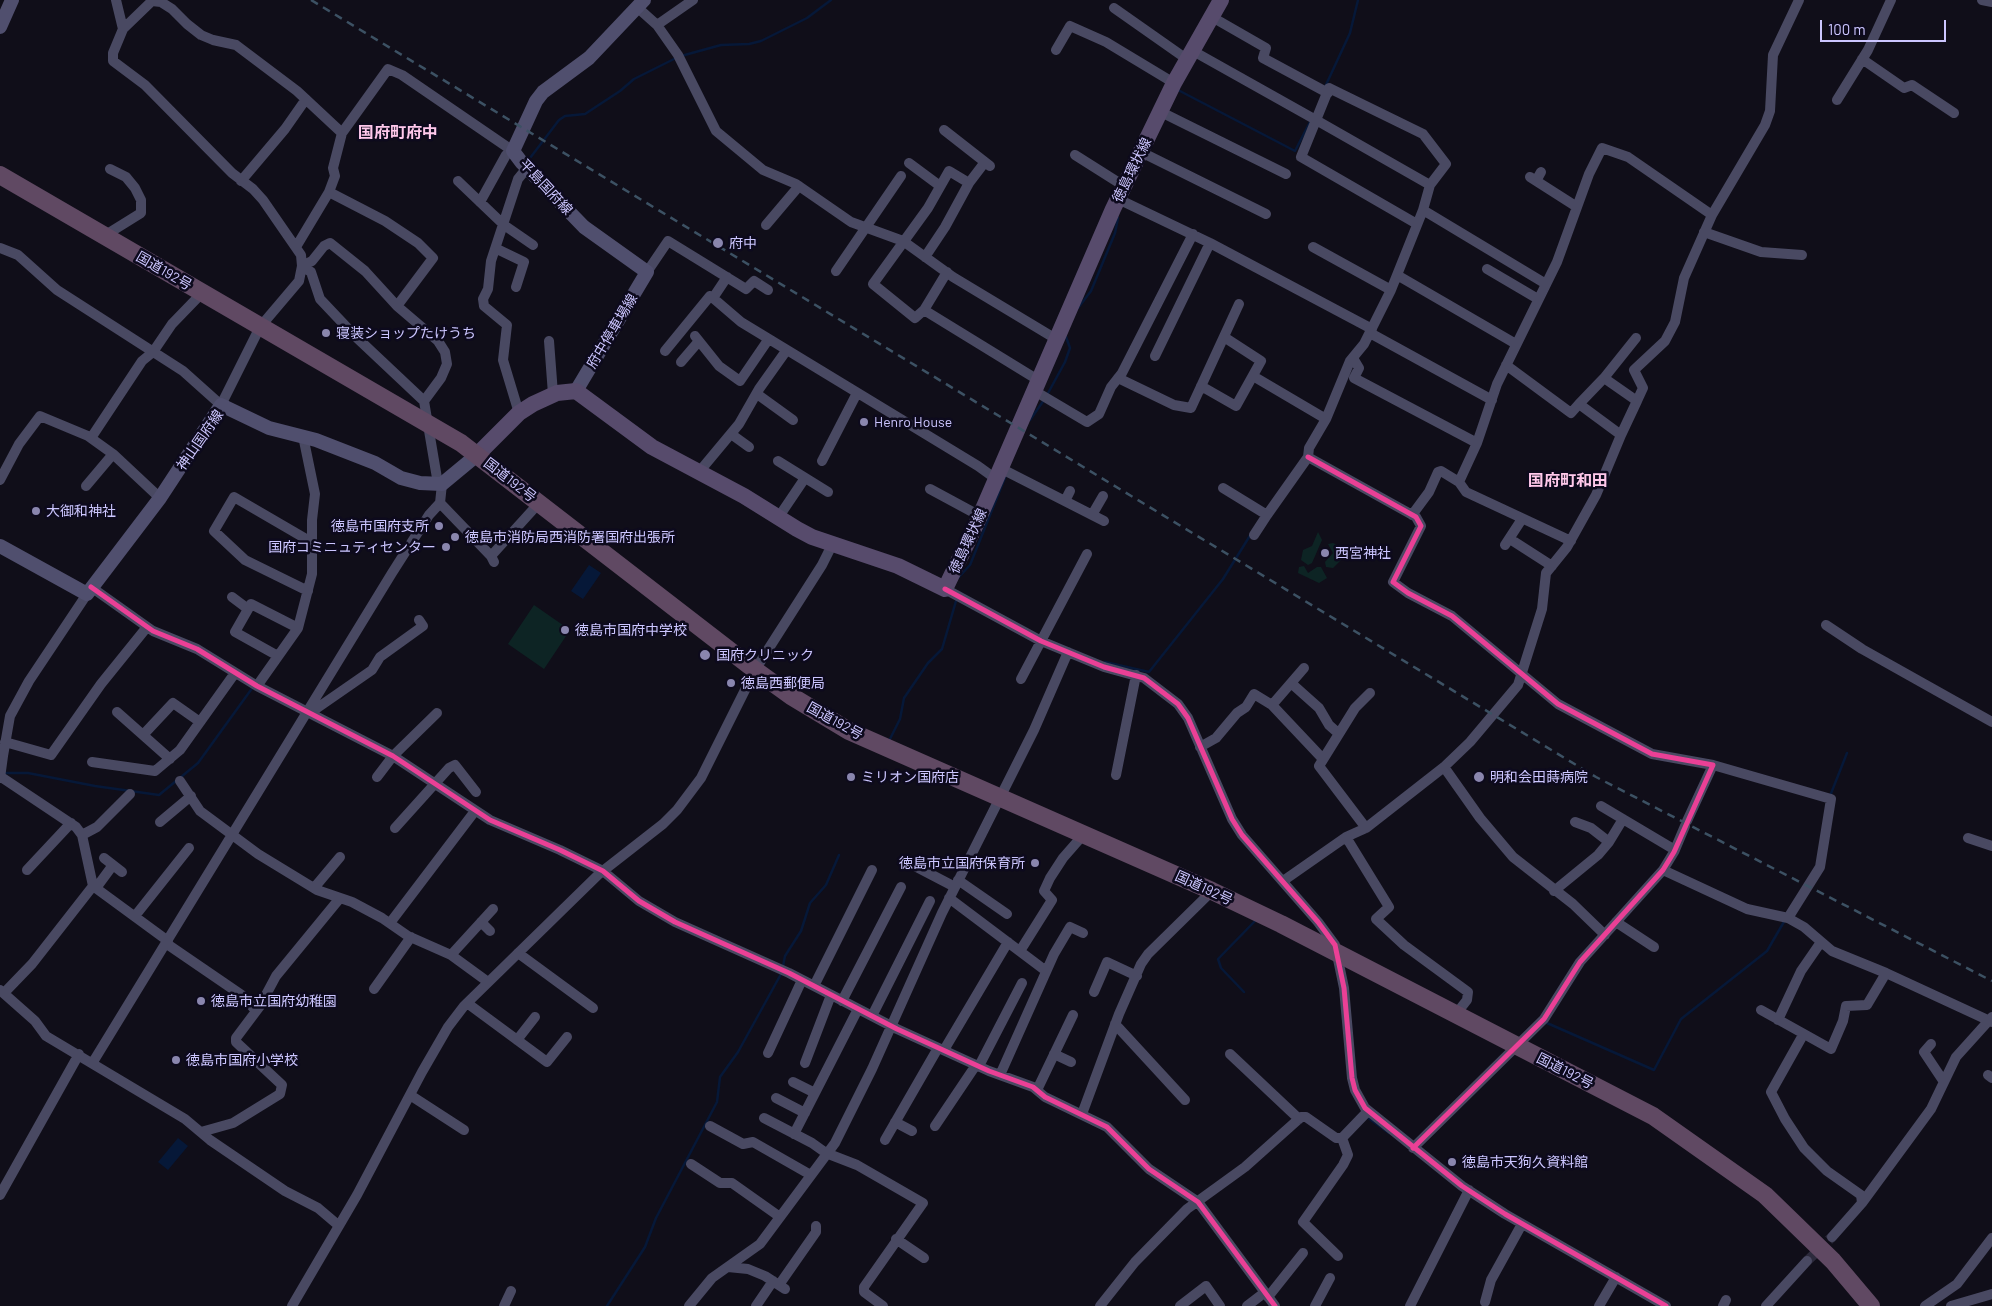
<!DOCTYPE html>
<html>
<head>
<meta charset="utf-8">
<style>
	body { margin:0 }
	#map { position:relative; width:1992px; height:1306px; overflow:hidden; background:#100e19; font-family:Barlow,sans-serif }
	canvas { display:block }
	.scale { position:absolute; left:1820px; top:20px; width:126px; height:22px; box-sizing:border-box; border:2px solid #ccc6ff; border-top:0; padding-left:6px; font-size:15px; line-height:18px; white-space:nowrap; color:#ccc6ff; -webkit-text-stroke:4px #0d0a1d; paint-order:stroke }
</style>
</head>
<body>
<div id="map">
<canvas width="1992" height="1306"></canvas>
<div class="scale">100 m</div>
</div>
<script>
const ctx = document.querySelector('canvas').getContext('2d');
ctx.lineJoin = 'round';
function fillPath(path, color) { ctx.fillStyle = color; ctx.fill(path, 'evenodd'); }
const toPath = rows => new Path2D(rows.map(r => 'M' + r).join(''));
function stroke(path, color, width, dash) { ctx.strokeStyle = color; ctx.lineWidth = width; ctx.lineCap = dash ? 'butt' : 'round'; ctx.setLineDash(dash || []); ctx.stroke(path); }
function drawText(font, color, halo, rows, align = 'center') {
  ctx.font = font + ' Barlow,"Noto Sans JP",sans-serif'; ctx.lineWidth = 5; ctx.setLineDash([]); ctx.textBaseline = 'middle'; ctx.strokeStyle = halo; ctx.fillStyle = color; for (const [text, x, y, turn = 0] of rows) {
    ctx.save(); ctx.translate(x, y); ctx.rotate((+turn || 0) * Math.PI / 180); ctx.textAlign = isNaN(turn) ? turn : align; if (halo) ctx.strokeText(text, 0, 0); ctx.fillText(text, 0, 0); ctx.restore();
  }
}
const green = toPath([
	[1318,532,1322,540,1312,563,1308,565,1301,560,1303,550,1312,546],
	[1333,543,1341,547,1341,560,1333,568,1326,567,1325,562,1333,553,1328,544],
	[1304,566,1308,573,1317,567,1321,567,1327,578,1319,583,1298,573,1299,567],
	[534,605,570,630,544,669,508,644]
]);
const water = toPath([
	[589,565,601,573,583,599,571,591],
	[178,1138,188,1146,168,1170,158,1162]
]);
const stream = toPath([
	[681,56,721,45,749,44,761,41,807,18,831,0],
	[1325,87,1350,33,1358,0],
	[1178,90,1295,151,1311,120],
	[527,162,559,120,565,116,585,114,620,91,634,79,676,58],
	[1078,308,1091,291,1115,233,1118,218],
	[1047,395,1065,362,1070,348,1065,334],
	[1030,420,1044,400],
	[958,578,970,565,1006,475],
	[1105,662,1149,672,1223,579,1251,534],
	[889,741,900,719,904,698,928,663,942,649,956,601],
	[4,773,28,773,95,786,159,795,176,781],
	[181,777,198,763,253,687],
	[1830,796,1847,753],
	[783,966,785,956,801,931,810,903,826,885,839,855],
	[1244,992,1221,968,1218,959,1256,920],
	[1547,1023,1654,1070,1681,1019,1767,951,1785,920],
	[1367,1117,1389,1133],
	[607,1306,645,1247,656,1218,717,1102,720,1077,738,1052,781,974]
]);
const streetTunnel = toPath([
	[1807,1261,1832,1237]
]);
const street = toPath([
	[1982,0,1992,2],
	[638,8,657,25,678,55,716,131,763,170,796,184,851,222,903,241,953,277,1056,339],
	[1114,8,1188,60],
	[1212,17,1266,48,1263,58,1328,93],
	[657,25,693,0],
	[123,29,152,1,161,2,172,9,187,24,201,35,213,40,236,45,297,91,342,133],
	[1056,50,1070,26,1106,42,1174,83],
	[1193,51,1316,120,1329,88,1423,134,1446,164,1430,185,1423,210,1546,284],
	[1862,59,1904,88,1912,85,1954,113],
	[1837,100,1868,50,1891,0],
	[1161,112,1286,174],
	[944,130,990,166],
	[1141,152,1266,214],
	[1075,155,1124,186],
	[909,163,940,186],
	[1530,177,1577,207],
	[241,181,285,129,306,99],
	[458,181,504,225,533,245],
	[1536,181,1541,172],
	[329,192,385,221,418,243,433,258,397,306],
	[1118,199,1210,243,1372,329],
	[480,202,506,155,513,151],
	[1417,224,1301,157,1316,120,1430,185],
	[766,225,799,186],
	[1704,232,1761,252,1802,255],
	[104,236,141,213,141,200,135,188,126,177,110,169],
	[296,247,329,192,335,176,333,168,342,133,388,69,402,75,513,151],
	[1313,247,1391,290],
	[0,248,18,255,57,290,183,371,221,405,260,327,299,281,302,266,301,255,263,200,253,189,232,173,145,85,113,61,113,53,123,29,116,0],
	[497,249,524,262,516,287],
	[925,257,945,227,969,183,985,162],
	[1487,269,1538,299],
	[836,271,901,176],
	[647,272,668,241,746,289,754,281,768,290],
	[947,272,924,310,1038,380],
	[1397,275,1516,344],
	[727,277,713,298,741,322,978,466,996,479],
	[924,310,915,318,873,284,928,208,949,171,969,183],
	[1370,333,1492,400],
	[695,336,719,366,740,381,768,340],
	[549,341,553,394],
	[665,351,710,296],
	[1155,356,1210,243],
	[1353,358,1359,368,1354,378,1477,443,1497,384,1557,262,1589,174,1602,148,1628,157,1712,215],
	[681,362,699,341],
	[1506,365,1571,413,1579,404,1621,435,1637,401,1604,378,1579,404],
	[1253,376,1326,419],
	[1118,378,1174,405,1191,408,1239,304],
	[1604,378,1636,338],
	[1201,386,1236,406,1261,361,1224,337],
	[1033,390,1087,422,1099,414,1111,387,1122,373,1193,234],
	[757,394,793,420],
	[424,401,355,336,320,299,311,272,302,266,312,261,324,246,330,243,365,271,397,306,438,341,445,352,447,364,441,378,424,401,438,484],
	[1637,401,1643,388,1634,370,1665,341,1675,322,1684,278,1712,215,1765,125,1770,111,1773,55,1799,0],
	[519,413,503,360,507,325,484,306,483,299,488,289,491,261,518,179,527,168],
	[731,434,749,447],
	[91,438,142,361,153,352,172,324,202,293],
	[1308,457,1416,517,1421,526,1393,582,1408,593,1452,616,1558,704,1652,754,1713,765,1687,821],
	[778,461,828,492],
	[822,461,857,393],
	[1000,468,1104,521],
	[699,472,739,424,759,389,786,351],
	[0,480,19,444,40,416,88,436,113,454,160,498],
	[1459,482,1466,492,1571,541],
	[442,484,440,503,491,556,494,562],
	[86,486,113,454],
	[1223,488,1267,515,1308,457,1309,448,1326,419,1350,361,1364,344,1391,290,1423,210],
	[930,489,980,516],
	[1065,501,1070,491],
	[1092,515,1103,496],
	[1412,515,1429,492,1438,472,1441,471,1459,482,1477,443],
	[778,518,805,478],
	[1254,535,1267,515],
	[1510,539,1552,566],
	[1505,545,1522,519],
	[491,556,539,503],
	[91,587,153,631,197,649,257,686,393,756,490,820,560,850,603,871,639,901,675,922,789,973,897,1029,989,1071,1033,1087,1045,1097,1107,1127,1149,1169,1198,1202,1275,1306],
	[945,589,1041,641,1104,667,1144,678,1178,704,1188,718,1232,819,1242,835,1318,922,1335,945,1344,988,1352,1078,1355,1090,1365,1108,1462,1186,1505,1214,1666,1306],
	[308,591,245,560,214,531,234,497,313,543],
	[232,597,248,609],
	[1826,625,1862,649,1992,722],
	[278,656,235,632,251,604,298,628],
	[1021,679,1087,554],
	[1291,683,1319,708,1329,725,1338,733],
	[257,686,298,628,312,574,312,520,315,494,303,436],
	[1272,705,1304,668],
	[117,712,170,759],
	[310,713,372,670,380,657,423,626,419,620],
	[143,735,173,703,200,722],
	[5,742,51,755,101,684,147,627],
	[1200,747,1216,738,1237,713,1246,707,1254,694,1272,705,1322,758],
	[0,757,3,756,10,716,29,681,87,594],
	[92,762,155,771,180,750,235,673],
	[1713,765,1831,799,1820,867,1788,918],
	[1444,767,1480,818,1513,857,1573,904,1605,935],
	[1116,775,1136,675],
	[1,777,76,827,82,835,93,886,168,941],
	[377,777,393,756,437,713],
	[0,778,3,756],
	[180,781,200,811,258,854,317,890,352,902,382,918,408,936,451,955,488,982],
	[1601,806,1675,850],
	[160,822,191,796],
	[1575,822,1591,828,1609,842,1623,819],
	[395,828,449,768,455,765,476,792],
	[1366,828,1319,766,1355,708,1370,693],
	[82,835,97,827,130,794],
	[1346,837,1389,907,1376,919,1404,945,1468,992,1467,1000,1456,1014],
	[1968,838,1992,846],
	[104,858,122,872],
	[909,863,955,887],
	[27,870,71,823],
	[1663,870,1747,909,1788,918,1804,927,1832,951,1886,973,1992,1022],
	[958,880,1007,914],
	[1283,881,1346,837,1366,828,1444,767,1470,742,1518,685,1542,609,1546,573,1567,547,1596,495,1621,435],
	[314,888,340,857],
	[1554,891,1598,855,1609,842],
	[949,898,1046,971],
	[135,916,189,848],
	[481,922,490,931],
	[1616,922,1654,947],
	[390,923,475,811],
	[167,944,243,996,256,1011],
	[1020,951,1052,900,1044,891,1050,878,1063,858,1084,834],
	[518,953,593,1008],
	[451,955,493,909],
	[814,986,872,870],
	[374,989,411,937],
	[0,990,35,1021,46,1036,185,1119,210,1140,285,1191,318,1208,338,1225],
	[1094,992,1107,962,1137,976],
	[4,993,32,964,93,886,99,884,113,865],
	[842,1001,901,887],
	[467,1003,547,1062,567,1037],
	[1761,1010,1831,1049,1843,1021,1846,1006,1867,1005,1886,973],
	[872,1016,930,901],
	[1778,1020,1801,971,1821,942],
	[1115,1024,1185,1100],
	[1803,1035,1771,1092,1785,1119,1804,1148,1827,1171,1861,1195,1862,1203,1832,1237],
	[517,1040,535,1017],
	[1931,1044,1924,1052,1944,1082],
	[944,1050,1008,942],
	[768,1053,802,980],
	[1054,1054,1071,1062],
	[1230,1054,1299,1119],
	[93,1062,392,573,429,515,440,503],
	[805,1063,831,995],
	[979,1066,1022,983],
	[1000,1075,1054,954,1070,927,1083,933],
	[1988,1075,1992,1078],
	[793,1082,815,1093],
	[1037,1090,1073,1015],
	[410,1095,464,1130],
	[776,1098,805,1113],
	[1082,1114,1119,1014,1141,964,1148,954,1212,891],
	[764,1118,812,1143,826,1153,857,1165,923,1203,864,1287,864,1292,883,1306],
	[895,1122,912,1131],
	[710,1126,743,1144,753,1142,809,1174],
	[935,1126,976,1065],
	[201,1132,233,1123,280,1094,282,1085,236,1042,236,1038,260,1006,276,976,340,898],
	[794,1134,858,1009],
	[885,1140,938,1048],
	[1413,1148,1544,1019,1580,962,1663,870,1674,852,1685,826],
	[691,1164,720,1183,732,1183,780,1217],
	[0,1195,79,1054],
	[1862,1203,1931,1109,1956,1057,1992,1017],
	[896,1239,924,1258],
	[1338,1256,1303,1222,1343,1165,1348,1155,1342,1138],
	[728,1267,748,1269,765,1276,785,1289],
	[779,1285,816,1232,816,1226],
	[1268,1297,1303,1253],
	[1485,1302,1491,1280,1522,1224],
	[292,1306,357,1195,422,1072,448,1027,464,1006,599,874,663,824,677,810,701,778,755,670,822,565,833,543],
	[504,1306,511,1291],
	[689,1306,712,1278,760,1244,835,1143,872,1069,942,913,1034,730,1068,652],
	[756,1306,773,1281],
	[1100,1306,1135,1262,1187,1209,1245,1167,1301,1117,1306,1117,1336,1138,1342,1138,1368,1111],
	[1180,1306,1206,1286,1220,1306],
	[1247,1306,1264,1293],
	[1315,1306,1330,1278],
	[1410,1306,1469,1190],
	[1599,1306,1616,1277],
	[1723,1306,1726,1300],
	[1766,1306,1807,1261],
	[1925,1306,1957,1284,1992,1238],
	[1951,1306,1992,1294]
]);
const secondary = toPath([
	[0,27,12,0],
	[576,391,647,272,584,227,522,163,513,151,536,101,543,92,589,58,644,0],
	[0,546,87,594,160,498,221,405,269,428,316,440,375,463,401,478,420,483,442,484,477,455]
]);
const primary = toPath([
	[477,455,519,413,533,404,557,393,576,391,652,447,744,496,797,529,812,537,898,566,945,589,980,516,1113,209,1174,83,1221,0]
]);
const highway = toPath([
	[0,175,461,443,755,670,791,696,849,731,1212,891,1281,924,1653,1116,1765,1195,1833,1261,1871,1306]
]);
const rail = toPath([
	[311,0,1596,777,1992,981]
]);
const cycleway = toPath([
	[1308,457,1416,517,1421,526,1393,582,1408,593,1452,616,1558,704,1652,754,1713,765,1674,852,1663,870,1580,962,1544,1019,1413,1148],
	[91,587,153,631,197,649,257,686,393,756,490,820,560,850,603,871,639,901,675,922,789,973,897,1029,989,1071,1033,1087,1045,1097,1107,1127,1149,1169,1198,1202,1275,1306],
	[945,589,1041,641,1104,667,1144,678,1178,704,1188,718,1232,819,1242,835,1318,922,1335,945,1344,988,1352,1078,1355,1090,1365,1108,1462,1186,1505,1214,1666,1306]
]);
const markers = [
	[718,243,6,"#8a86ae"],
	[326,333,5,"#8a86ae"],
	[864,422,5,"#8a86ae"],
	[36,511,5,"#8a86ae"],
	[439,526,5,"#8a86ae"],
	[455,537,5,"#8a86ae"],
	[446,547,5,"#8a86ae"],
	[1325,553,5,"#8a86ae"],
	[565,630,5,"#8a86ae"],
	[705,655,6,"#8a86ae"],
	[731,683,5,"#8a86ae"],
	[851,777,5,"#8a86ae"],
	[1479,777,6,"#8a86ae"],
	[1035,863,5,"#8a86ae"],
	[201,1001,5,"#8a86ae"],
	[176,1060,5,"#8a86ae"],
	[1452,1162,5,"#8a86ae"]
];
const streetNames = [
	["徳島環状線",1132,170,-64],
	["平島国府線",546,187,47],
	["国道192号",164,271,30],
	["府中停車場線",612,331,-59],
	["神山国府線",200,440,-55],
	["国道192号",510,480,38],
	["徳島環状線",968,541,-65],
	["国道192号",835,721,29],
	["国道192号",1204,888,25],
	["国道192号",1565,1071,27]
];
const poiNames = [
	["府中",729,243],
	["寝装ショップたけうち",336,333],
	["Henro House",874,422],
	["大御和神社",46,511],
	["徳島市国府支所",429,526,"right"],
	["徳島市消防局西消防署国府出張所",465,537],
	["国府コミニュティセンター",436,547,"right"],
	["西宮神社",1335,553],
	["徳島市国府中学校",575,630],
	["国府クリニック",716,655],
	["徳島西郵便局",741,683],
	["ミリオン国府店",861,777],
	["明和会田蒔病院",1490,777],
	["徳島市立国府保育所",1025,863,"right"],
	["徳島市立国府幼稚園",211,1001],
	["徳島市国府小学校",186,1060],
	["徳島市天狗久資料館",1462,1162]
];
const quarterNames = [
	["国府町府中",398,133],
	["国府町和田",1568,481]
];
fillPath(green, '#0d2424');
fillPath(water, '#061838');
stroke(stream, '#061838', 2.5);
stroke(streetTunnel, '#2c2a3c', 10, [10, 5]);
stroke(street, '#494962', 10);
stroke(secondary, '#504f6e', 14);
stroke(primary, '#574b6c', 16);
stroke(highway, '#604963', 18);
stroke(rail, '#3c5163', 2.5, [8, 6]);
stroke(cycleway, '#ea4096', 5);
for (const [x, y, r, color] of markers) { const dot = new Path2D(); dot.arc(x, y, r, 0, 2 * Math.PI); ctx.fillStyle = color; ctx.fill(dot); stroke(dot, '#0d0a1d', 2); }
drawText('14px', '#ccc6ff', '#0d0a1d', streetNames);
drawText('14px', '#ccc6ff', '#0d0a1d', poiNames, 'left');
drawText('bold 16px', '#ffc8eb', '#0d0a1d', quarterNames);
</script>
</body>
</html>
